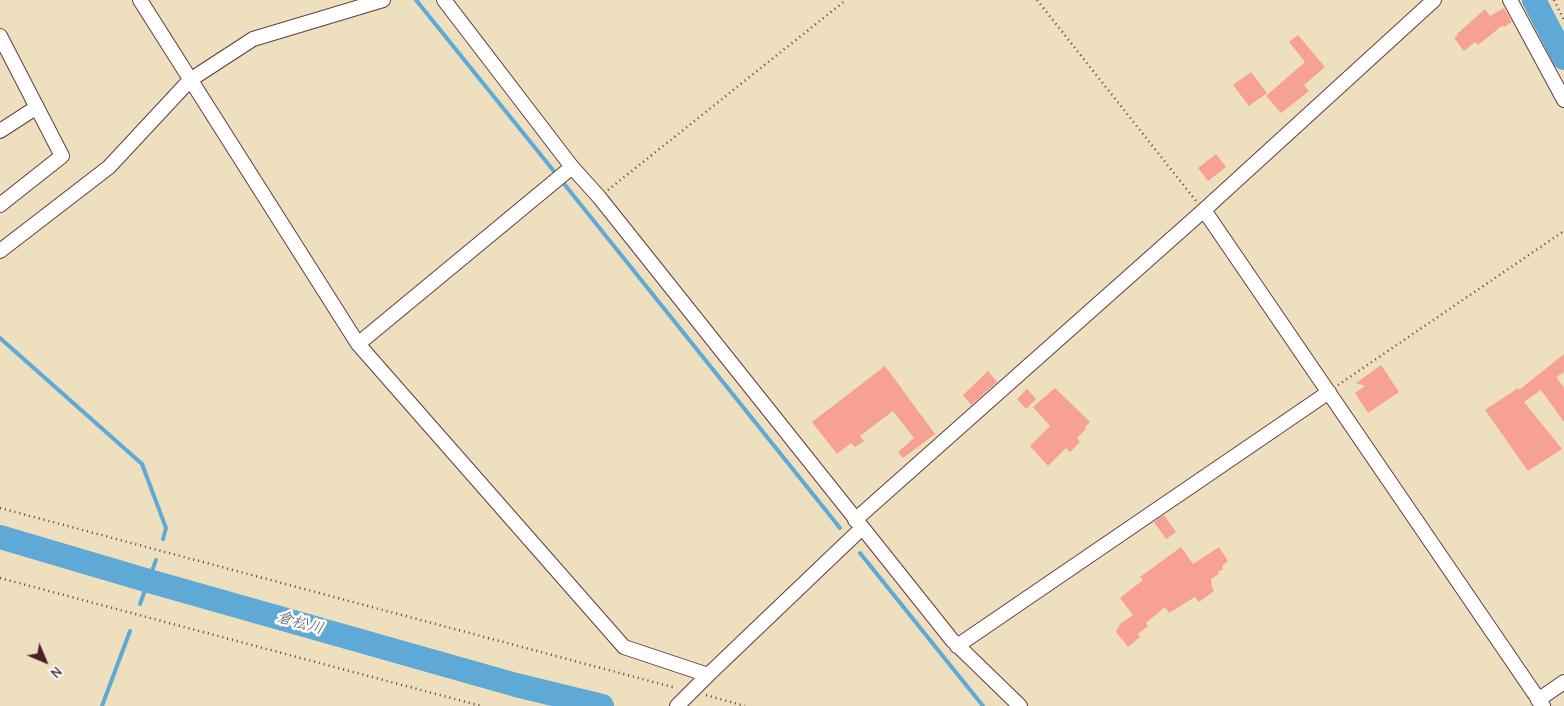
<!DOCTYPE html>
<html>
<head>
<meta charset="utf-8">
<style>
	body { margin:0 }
	#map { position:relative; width:1564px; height:706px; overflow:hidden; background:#eedfbf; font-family:"Comic Neue",sans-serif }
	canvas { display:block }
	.north { position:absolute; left:20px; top:636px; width:50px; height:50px; -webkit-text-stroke:4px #fdfcf7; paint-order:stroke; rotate:135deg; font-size:14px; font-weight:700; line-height:20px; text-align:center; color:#4a1f2b }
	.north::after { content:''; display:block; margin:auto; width:18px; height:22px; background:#4a1f2b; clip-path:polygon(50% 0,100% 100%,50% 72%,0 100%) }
</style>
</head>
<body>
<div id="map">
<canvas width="1564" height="706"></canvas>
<div class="north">N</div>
</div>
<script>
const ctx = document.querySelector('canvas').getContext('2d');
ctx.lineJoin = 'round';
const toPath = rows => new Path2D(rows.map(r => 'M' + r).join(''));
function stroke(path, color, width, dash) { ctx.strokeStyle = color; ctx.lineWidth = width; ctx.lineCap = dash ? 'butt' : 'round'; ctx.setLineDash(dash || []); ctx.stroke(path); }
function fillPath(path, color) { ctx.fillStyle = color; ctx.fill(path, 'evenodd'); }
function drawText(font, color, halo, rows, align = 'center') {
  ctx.font = font + ' "Comic Neue","Klee One",sans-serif'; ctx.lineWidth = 5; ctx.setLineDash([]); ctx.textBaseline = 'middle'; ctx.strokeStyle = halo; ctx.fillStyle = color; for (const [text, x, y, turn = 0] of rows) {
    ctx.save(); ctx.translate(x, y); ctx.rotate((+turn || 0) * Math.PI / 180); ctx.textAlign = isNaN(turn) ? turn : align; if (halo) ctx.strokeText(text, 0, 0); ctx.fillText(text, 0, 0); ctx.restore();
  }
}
const stream = toPath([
	[416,0,557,175],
	[561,180,840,528],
	[0,338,142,464,166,528,163,539],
	[860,553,983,706],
	[140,604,156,560],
	[102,706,130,631]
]);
const river = toPath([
	[1534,0,1564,58],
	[0,537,149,581,516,685,602,706]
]);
const building = toPath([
	[1504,8,1512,22,1504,27,1503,25,1478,45,1475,42,1464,51,1454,38,1458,35,1457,34,1485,9,1490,16],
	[1298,35,1325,67,1304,85,1309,91,1281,113,1266,96,1305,62,1289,42],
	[1251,72,1267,93,1249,106,1233,85],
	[1216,154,1226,167,1208,181,1198,168],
	[1564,354,1564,372,1556,377,1564,388,1564,422,1541,390,1524,402,1562,449,1528,471,1485,410,1518,388,1519,390],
	[1381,365,1399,392,1368,413,1355,393,1365,386,1356,383],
	[885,366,935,434,903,458,898,452,914,438,893,411,860,436,864,441,855,447,851,443,837,454,812,422],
	[988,371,997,382,971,405,963,395],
	[1055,388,1090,422,1085,427,1086,429,1077,438,1080,442,1070,452,1066,448,1048,466,1030,446,1050,426,1033,407],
	[1027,389,1036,399,1026,409,1017,399],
	[1164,515,1176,532,1166,539,1154,522],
	[1181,547,1193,564,1219,547,1228,561,1222,566,1223,569,1218,572,1219,574,1211,579,1212,588,1214,591,1199,602,1195,597,1169,613,1165,607,1146,623,1148,626,1138,634,1140,637,1128,647,1116,632,1120,624,1133,615,1120,598,1143,580,1140,577]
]);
const path = toPath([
	[1037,0,1196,201],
	[1554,0,1564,20],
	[608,190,846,0],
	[1338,385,1564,231],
	[0,508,676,688],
	[0,578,481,706],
	[706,695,745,706]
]);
const street = toPath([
	[140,0,358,344,624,647,708,675],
	[444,0,572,167,599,197,952,640,1020,706],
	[1510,0,1564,100],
	[0,36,62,156,0,205],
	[0,131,37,107],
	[1204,210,1543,706],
	[0,251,109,167,190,80,253,39,383,0],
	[358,344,572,167],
	[855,520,1204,210,1434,0],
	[957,646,1329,392],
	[1538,700,1564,682],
	[677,706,708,675,862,528]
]);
const waterNames = [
	["倉松川",300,623,16]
];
stroke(stream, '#5ea9d6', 4);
stroke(river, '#5ea9d6', 24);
fillPath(building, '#f7a192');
stroke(street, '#633c41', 16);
stroke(path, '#633c41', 2.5, [1, 4]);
stroke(street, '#fff', 14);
drawText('italic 16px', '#52566f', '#fdfcf7', waterNames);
</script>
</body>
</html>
